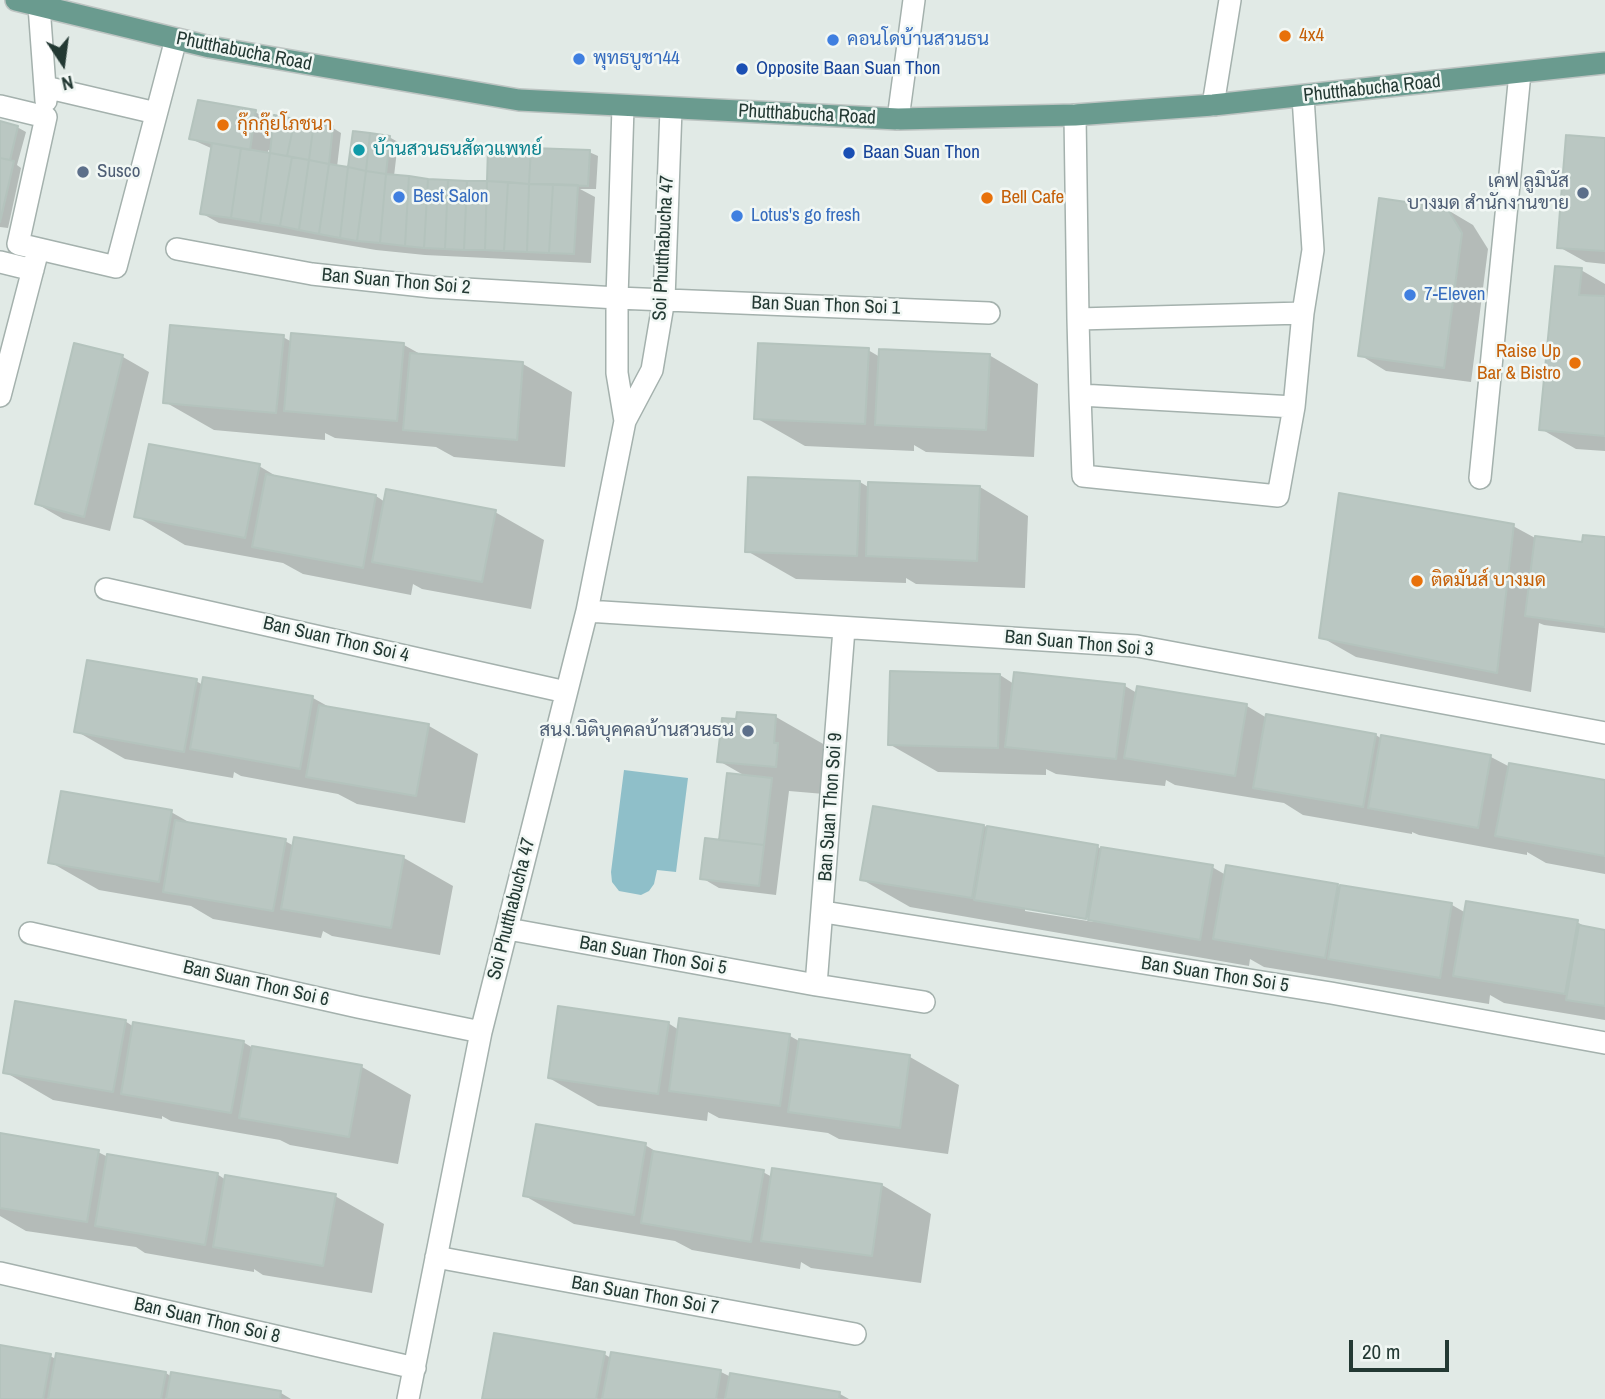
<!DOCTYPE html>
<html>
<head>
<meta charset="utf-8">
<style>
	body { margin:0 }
	#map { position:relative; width:1605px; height:1399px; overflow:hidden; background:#e1eae6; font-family:"Archivo Narrow",sans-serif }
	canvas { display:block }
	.north { position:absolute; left:28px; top:28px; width:70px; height:70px; -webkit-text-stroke:5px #f1f7f4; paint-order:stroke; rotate:167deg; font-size:19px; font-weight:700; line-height:28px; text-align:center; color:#233933 }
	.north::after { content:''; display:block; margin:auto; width:24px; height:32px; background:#233933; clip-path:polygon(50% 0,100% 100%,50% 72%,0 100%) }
	.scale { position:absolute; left:1349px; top:1340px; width:100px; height:32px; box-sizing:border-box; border:4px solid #233933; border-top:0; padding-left:9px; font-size:21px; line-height:24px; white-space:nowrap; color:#233933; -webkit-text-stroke:5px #f1f7f4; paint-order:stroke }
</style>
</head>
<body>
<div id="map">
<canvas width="1605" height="1399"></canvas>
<div class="north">N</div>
<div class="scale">20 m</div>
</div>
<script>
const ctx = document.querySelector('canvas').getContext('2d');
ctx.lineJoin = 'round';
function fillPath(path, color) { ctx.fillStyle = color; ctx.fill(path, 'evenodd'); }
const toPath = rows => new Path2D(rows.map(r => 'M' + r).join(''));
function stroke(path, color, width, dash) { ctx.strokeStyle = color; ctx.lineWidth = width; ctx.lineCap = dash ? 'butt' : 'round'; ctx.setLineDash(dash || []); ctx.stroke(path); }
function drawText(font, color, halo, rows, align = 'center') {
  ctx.font = font + ' "Archivo Narrow",Sarabun,sans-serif'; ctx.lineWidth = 5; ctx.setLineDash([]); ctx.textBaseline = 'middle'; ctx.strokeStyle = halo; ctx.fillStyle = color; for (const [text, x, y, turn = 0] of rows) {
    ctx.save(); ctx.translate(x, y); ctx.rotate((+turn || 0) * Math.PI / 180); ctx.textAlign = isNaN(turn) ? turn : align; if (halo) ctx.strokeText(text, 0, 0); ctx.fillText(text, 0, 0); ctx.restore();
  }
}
const water = toPath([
	[624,770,688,778,676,872,657,870,654,884,649,891,641,895,619,891,612,882,611,872]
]);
const shadow = toPath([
	[255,112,275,123,333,128,341,133,337,167,350,169,389,137,398,142,394,176,428,180,488,183,589,152,598,156,596,189,580,189,595,197,591,263,425,255,376,250,219,223,201,213,213,149,191,139],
	[268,150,279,156,268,155],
	[0,123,17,127,26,132,17,165,21,168,8,228,0,227],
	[1605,140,1605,264,1586,262,1559,247],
	[1446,209,1473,225,1488,249,1471,382,1386,371,1360,355],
	[1581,270,1605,284,1605,451,1576,449,1541,429],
	[283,337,292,342,404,345,422,355,523,364,572,392,565,467,454,457,436,447,335,438,325,433,325,440,214,430,165,402],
	[76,346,123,357,149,372,110,531,63,519,37,504],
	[868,350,880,357,989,355,1038,384,1034,457,926,452,914,445,914,451,805,446,756,418],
	[259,466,281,479,376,496,385,502,495,512,544,540,531,609,422,589,413,584,411,595,303,574,283,563,185,545,136,516],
	[860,482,870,488,980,487,1028,516,1025,588,916,584,906,578,906,583,796,579,747,551],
	[1513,526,1537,539,1584,544,1605,539,1605,633,1544,625,1539,623,1531,692,1356,657,1321,637],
	[1015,674,1125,686,1137,693,1247,706,1267,718,1267,716,1376,735,1382,739,1491,757,1510,767,1605,782,1605,874,1546,863,1527,852,1527,855,1419,835,1412,832,1412,834,1303,815,1284,803,1175,785,1166,780,1165,786,1056,774,1046,769,1046,775,938,772,889,744,1000,675,1014,684],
	[196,681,203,685,313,698,331,708,429,726,478,754,465,823,357,804,338,794,241,776,234,772,233,778,125,759,76,731],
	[738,714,776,717,825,745,824,794,789,791,776,895,719,888,702,878,721,842,747,777,719,761,737,721],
	[171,812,194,825,285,841,294,846,296,839,404,858,453,886,440,955,332,936,323,931,321,938,213,919,191,906,99,890,50,862],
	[984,826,1098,847,1103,850,1212,867,1226,875,1337,886,1452,905,1466,913,1577,922,1589,929,1605,931,1605,1020,1504,1003,1490,995,1489,1004,1264,967,1250,959,1249,966,910,907,861,879],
	[1025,907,1095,919,1094,922,1025,911],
	[125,1021,134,1027,243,1042,253,1048,362,1067,411,1095,398,1164,290,1145,280,1140,171,1121,162,1116,162,1119,53,1100,5,1072],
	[668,1023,679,1030,790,1036,799,1041,910,1057,959,1085,948,1154,839,1139,828,1133,719,1118,708,1112,707,1121,598,1106,549,1078],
	[0,1135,98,1152,108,1157,217,1174,226,1180,335,1196,384,1224,372,1293,263,1275,254,1269,254,1272,145,1253,136,1247,26,1231,0,1216],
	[645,1145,662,1155,763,1172,772,1177,773,1170,882,1185,931,1214,921,1283,811,1268,801,1262,800,1269,692,1250,675,1241,574,1224,525,1196],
	[0,1347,50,1356,56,1359,166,1373,172,1377,281,1393,291,1399,0,1399],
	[604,1354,611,1358,612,1354,721,1372,731,1377,840,1394,849,1399,484,1399]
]);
const building = toPath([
	[198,100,256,110,250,150,189,139,198,100],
	[274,115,295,119,287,156,270,153,274,115],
	[295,119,314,122,309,160,287,156,295,119],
	[0,121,18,126,10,160,0,158,0,121],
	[314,122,333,126,329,164,309,160,314,122],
	[353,131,370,133,366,171,348,167,353,131],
	[370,133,390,136,386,174,366,171,370,133],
	[1566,135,1605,138,1605,251,1557,248,1566,135],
	[212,143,241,148,231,218,200,214,212,143],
	[488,146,531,148,529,184,487,181,488,146],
	[241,148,270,153,260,223,231,218,241,148],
	[531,148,590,150,588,186,529,184,531,148],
	[270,153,292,157,280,226,260,223,270,153],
	[292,157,309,160,299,230,280,226,292,157],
	[0,158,14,161,0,222,0,158],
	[309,160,329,164,319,234,299,230,309,160],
	[329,164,348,167,340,238,319,234,329,164],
	[348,167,366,171,357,241,340,238,348,167],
	[366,171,386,174,380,243,357,241,366,171],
	[386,174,409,176,405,246,380,243,386,174],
	[409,176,428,179,424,248,405,246,409,176],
	[428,179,448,180,445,249,424,248,428,179],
	[448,180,467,181,464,250,445,249,448,180],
	[467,181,487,181,485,250,464,250,467,181],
	[487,181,508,182,504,251,485,250,487,181],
	[508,182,529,184,527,252,504,251,508,182],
	[529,184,553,184,549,253,527,252,529,184],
	[553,184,578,185,574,254,549,253,553,184],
	[1379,198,1447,208,1462,233,1444,368,1358,356,1379,198],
	[1555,266,1582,268,1579,295,1605,296,1605,436,1539,430,1555,266],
	[170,325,284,335,276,413,163,403,170,325],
	[291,333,404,343,397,421,284,411,291,333],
	[74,343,123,355,84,517,35,504,74,343],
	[758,343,869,348,865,424,754,419,758,343],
	[879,349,990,354,986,430,875,425,879,349],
	[410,353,523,362,517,440,403,430,410,353],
	[149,444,260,464,245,538,134,517,149,444],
	[266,474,376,495,363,568,252,547,266,474],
	[748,477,860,481,857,556,745,552,748,477],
	[868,482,980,486,977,561,866,556,868,482],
	[386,489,496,510,482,582,372,562,386,489],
	[1339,493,1514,524,1497,673,1319,638,1339,493],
	[1583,535,1605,537,1605,627,1525,616,1535,536,1582,542,1583,535],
	[87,660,197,679,184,752,74,732,87,660],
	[890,671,1000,674,998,748,888,745,890,671],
	[1014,672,1125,684,1116,759,1005,747,1014,672],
	[203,677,313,696,300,769,190,749,203,677],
	[1137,686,1247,704,1235,776,1124,758,1137,686],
	[319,705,429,724,416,796,306,777,319,705],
	[737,712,776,715,774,743,778,743,776,767,717,762,722,718,736,719,737,712],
	[1266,714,1376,734,1363,807,1253,788,1266,714],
	[1381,735,1491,755,1478,828,1368,808,1381,735],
	[1509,763,1605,780,1605,856,1495,836,1509,763],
	[727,773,772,778,764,845,719,840,727,773],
	[61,791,172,810,159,882,48,863,61,791],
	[873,806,984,825,972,898,860,880,873,806],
	[175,820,286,839,273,911,163,892,175,820],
	[987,826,1098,845,1086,919,974,900,987,826],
	[294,837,404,856,391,928,281,909,294,837],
	[705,838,764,845,759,886,700,879,705,838],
	[1101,847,1213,865,1200,940,1088,920,1101,847],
	[1226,865,1338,884,1325,958,1213,939,1226,865],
	[1340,885,1452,903,1440,978,1328,959,1340,885],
	[1466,901,1578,920,1565,994,1453,976,1466,901],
	[1579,925,1605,930,1605,1006,1566,1000,1579,925],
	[15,1001,126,1020,113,1092,3,1073,15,1001],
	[558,1006,669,1022,658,1094,548,1078,558,1006],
	[679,1018,790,1034,780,1106,669,1091,679,1018],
	[133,1022,244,1041,231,1113,121,1094,133,1022],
	[799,1039,910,1055,900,1128,788,1112,799,1039],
	[252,1046,362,1065,349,1137,239,1118,252,1046],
	[536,1124,646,1143,634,1215,523,1196,536,1124],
	[0,1133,99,1150,87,1222,0,1208,0,1133],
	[653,1151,764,1170,751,1242,641,1223,653,1151],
	[107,1154,218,1173,205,1245,95,1226,107,1154],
	[772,1168,882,1184,872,1256,761,1241,772,1168],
	[225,1175,336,1194,323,1266,213,1247,225,1175],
	[494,1333,605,1352,596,1399,482,1399,494,1333],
	[0,1345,51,1354,43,1399,0,1399,0,1345],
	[611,1352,721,1370,716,1399,602,1399,611,1352],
	[56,1353,166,1372,161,1399,48,1399,56,1353],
	[171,1372,281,1391,280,1399,166,1399,171,1372],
	[730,1373,840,1392,839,1399,725,1399,730,1373]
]);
const minor = toPath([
	[39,6,46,101],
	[45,87,156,113],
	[1213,105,1230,0],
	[0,106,46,117,18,244,116,267,176,39],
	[623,107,617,298,617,373,625,421],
	[1075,115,1078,319,1080,395,1083,476,1278,496,1294,407,1303,313,1078,319],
	[898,119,914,0],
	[177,249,312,274,432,287,617,298,989,313],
	[0,262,33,270],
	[1303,313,1313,250,1303,97],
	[1080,395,1294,407],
	[0,396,38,250],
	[1480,478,1520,73],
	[106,589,566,692],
	[587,611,1137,646,1605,733],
	[824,912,1331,993,1605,1043],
	[508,929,816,985,924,1002],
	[30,933,358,1007,481,1032],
	[816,985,844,629],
	[436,1257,855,1334],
	[0,1273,415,1368],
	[408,1399,481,1032,587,611,625,421,652,370,664,299,671,109]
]);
const major = toPath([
	[16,0,210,47,519,100,898,119,1075,115,1213,105,1605,63]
]);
const markers = [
	[1285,36,7,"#e8710a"],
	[833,40,7,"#3f7fe0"],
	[579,59,7,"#3f7fe0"],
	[742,69,7,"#1a4fb4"],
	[223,125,7,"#e8710a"],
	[359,150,7,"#0f9aa8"],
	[849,153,7,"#1a4fb4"],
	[83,172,7,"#5c6f8a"],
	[1583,193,7,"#5c6f8a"],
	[399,197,7,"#3f7fe0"],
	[987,198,7,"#e8710a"],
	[737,216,7,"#3f7fe0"],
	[1410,295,7,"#3f7fe0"],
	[1575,363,7,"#e8710a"],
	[1417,581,7,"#e8710a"],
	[748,731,7,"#5c6f8a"]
];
const foodNames = [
	["4x4",1299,36],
	["กุ๊กกุ๊ยโภชนา",237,125],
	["Bell Cafe",1001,198],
	["Raise Up",1561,352,"right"],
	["Bar & Bistro",1561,374,"right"],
	["ติดมันส์ บางมด",1431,581]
];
const shopNames = [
	["คอนโดบ้านสวนธน",847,40],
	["พุทธบูชา44",593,59],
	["Best Salon",413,197],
	["Lotus's go fresh",751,216],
	["7-Eleven",1424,295]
];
const streetNames = [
	["Phutthabucha Road",244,52,11],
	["Phutthabucha Road",1372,89,-6],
	["Phutthabucha Road",807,115,3],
	["Soi Phutthabucha 47",664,248,-87],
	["Ban Suan Thon Soi 2",396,282,5],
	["Ban Suan Thon Soi 1",826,306,2],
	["Ban Suan Thon Soi 4",336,640,13],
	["Ban Suan Thon Soi 3",1079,644,5],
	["Ban Suan Thon Soi 9",831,807,-86],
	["Soi Phutthabucha 47",512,909,-76],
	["Ban Suan Thon Soi 5",653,956,10],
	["Ban Suan Thon Soi 5",1215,975,9],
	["Ban Suan Thon Soi 6",256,984,13],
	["Ban Suan Thon Soi 7",645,1296,10],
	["Ban Suan Thon Soi 8",207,1321,13]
];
const transitNames = [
	["Opposite Baan Suan Thon",756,69],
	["Baan Suan Thon",863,153]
];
const cultureNames = [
	["บ้านสวนธนสัตวแพทย์",373,150]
];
const serviceNames = [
	["Susco",97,172,"left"],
	["เคฟ ลูมินัส",1569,182],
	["บางมด สำนักงานขาย",1569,204],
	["สนง.นิติบุคคลบ้านสวนธน",734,731]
];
fillPath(water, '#8fbfc9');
fillPath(shadow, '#0003');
fillPath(building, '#bac7c2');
stroke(building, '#b4c3bd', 2);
stroke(minor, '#a4b1ad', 24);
stroke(major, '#bdc4c2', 24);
stroke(minor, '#fff', 21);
stroke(major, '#6a9b8f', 21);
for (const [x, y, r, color] of markers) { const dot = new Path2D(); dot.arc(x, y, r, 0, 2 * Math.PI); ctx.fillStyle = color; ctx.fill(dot); stroke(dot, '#f1f7f4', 2.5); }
drawText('19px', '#c56008', '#f1f7f4', foodNames, 'left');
drawText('19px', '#366cbe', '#f1f7f4', shopNames, 'left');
drawText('19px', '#233933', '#f1f7f4', streetNames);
drawText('19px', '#164399', '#f1f7f4', transitNames, 'left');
drawText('19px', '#0d838f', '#f1f7f4', cultureNames, 'left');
drawText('19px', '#4e5e75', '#f1f7f4', serviceNames, 'right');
</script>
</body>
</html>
